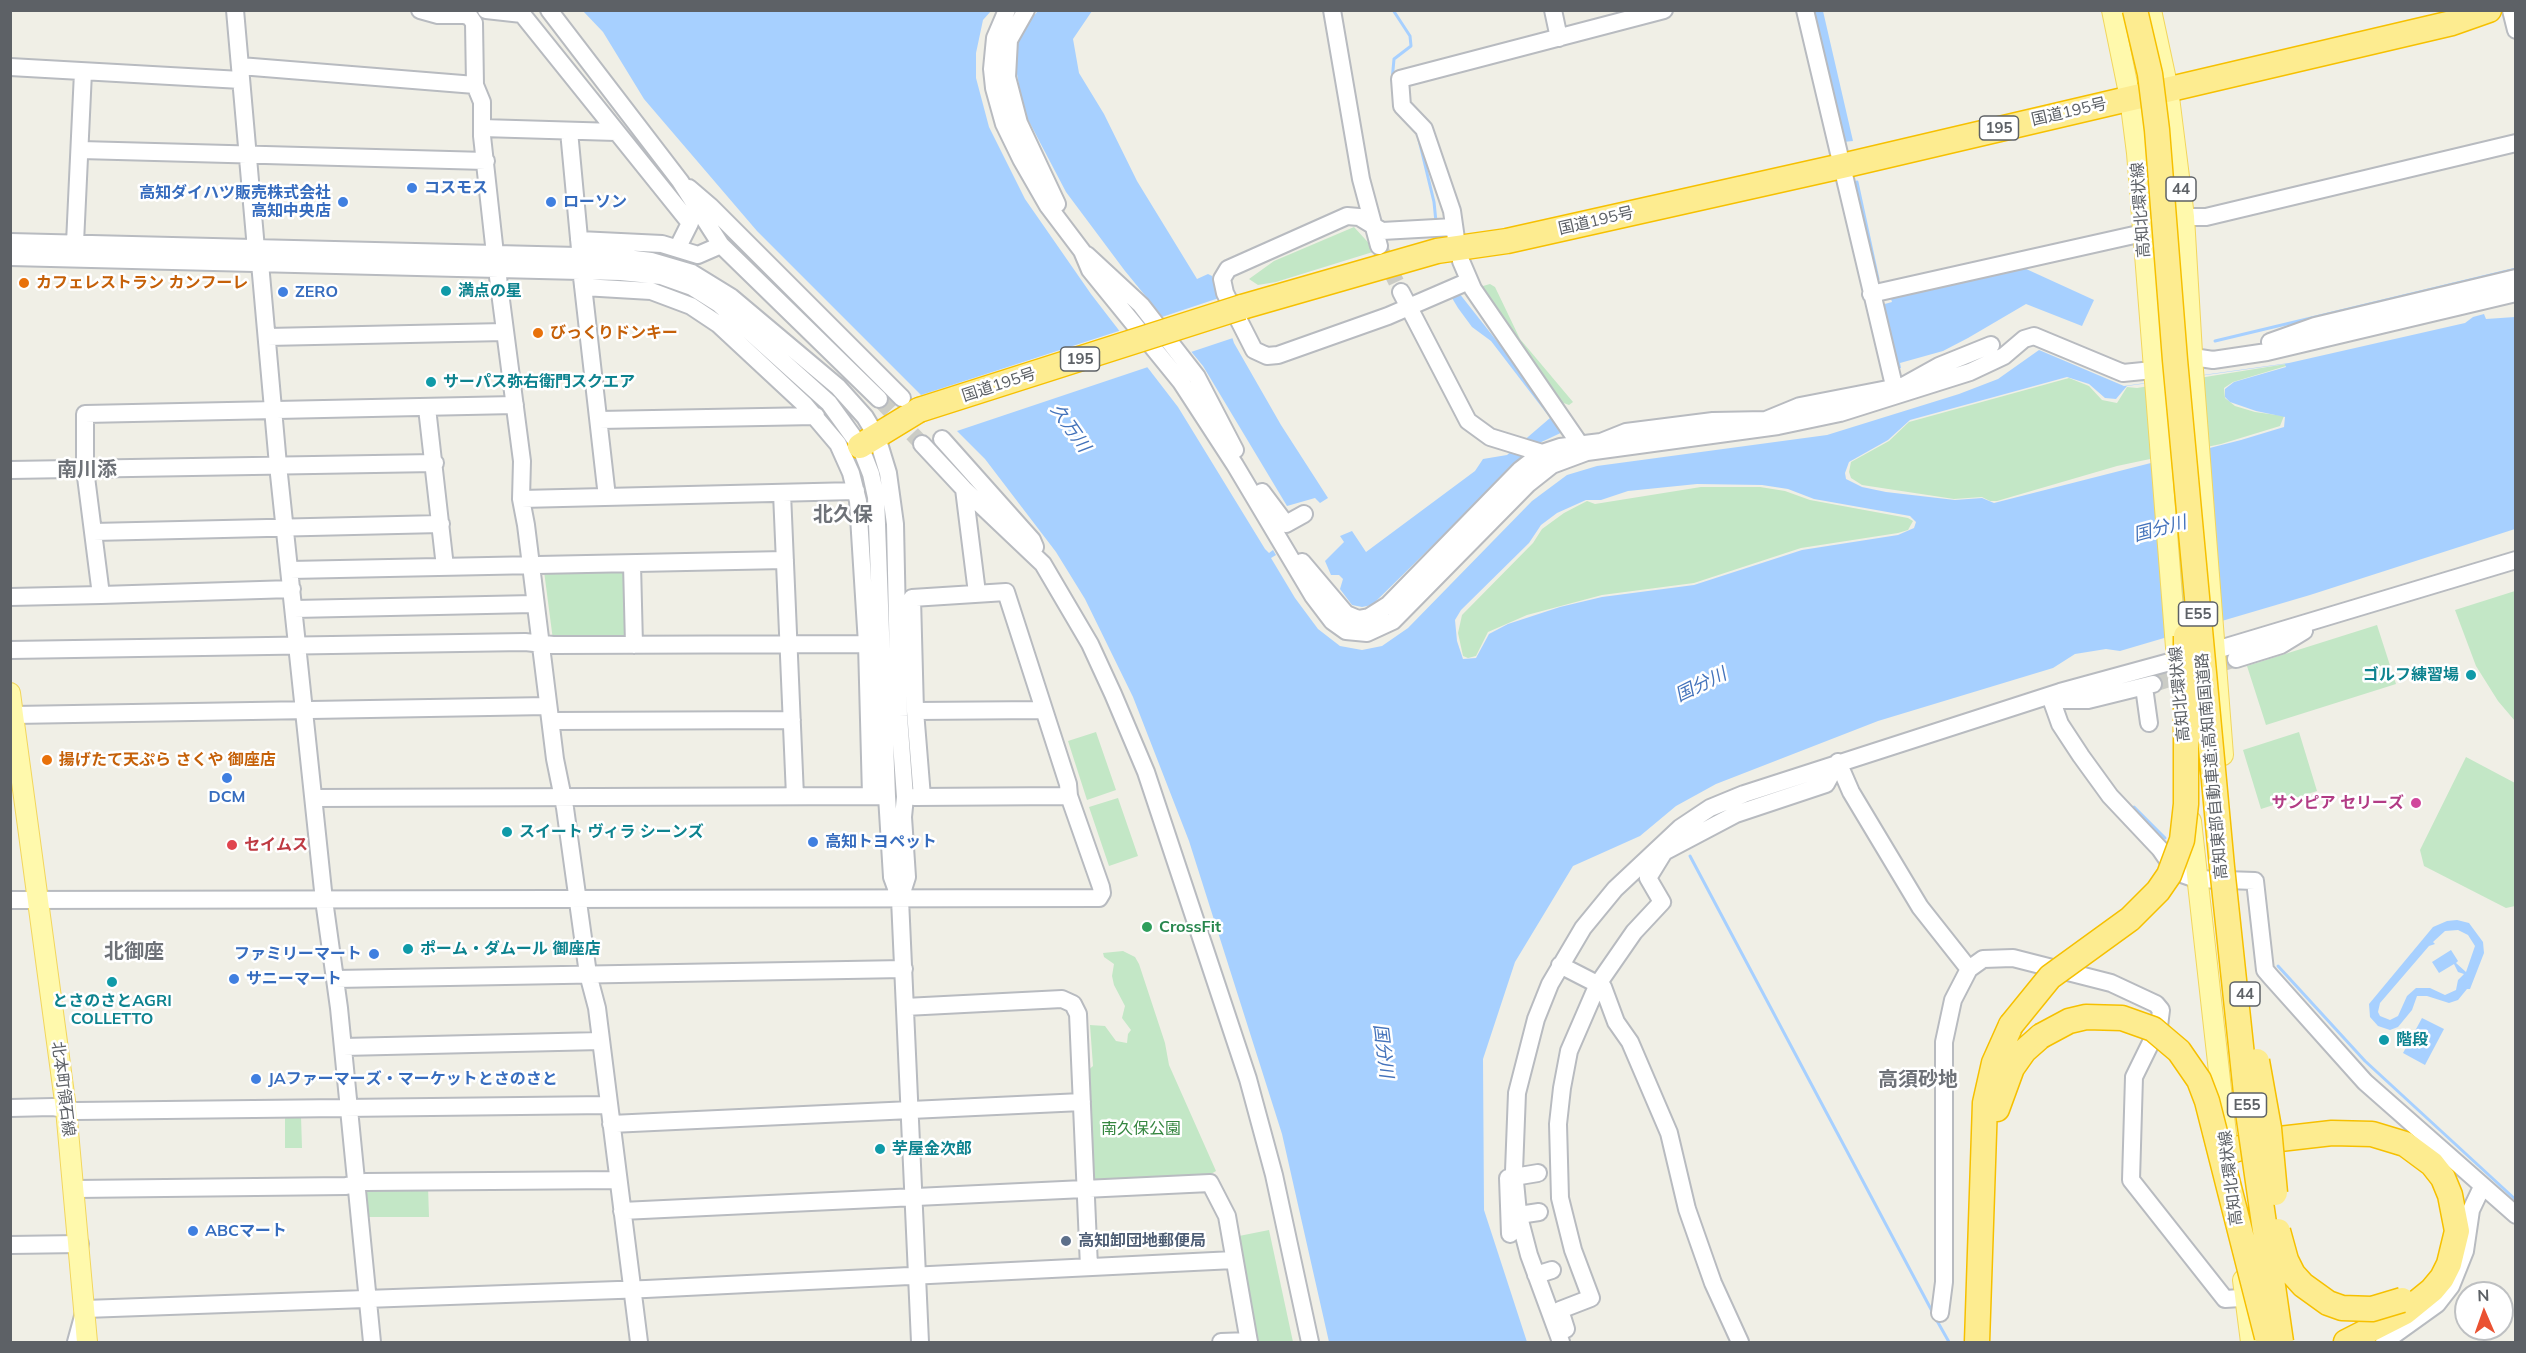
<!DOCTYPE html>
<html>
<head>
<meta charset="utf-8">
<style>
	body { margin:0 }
	#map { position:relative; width:2526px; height:1353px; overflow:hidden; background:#f0efe6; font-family:Mulish,sans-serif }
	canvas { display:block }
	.frame { position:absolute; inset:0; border:12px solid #5d6166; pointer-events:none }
	.north { position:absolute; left:2454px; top:1281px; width:60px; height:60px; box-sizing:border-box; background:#fff; border:2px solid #bec0c2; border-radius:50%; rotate:358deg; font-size:16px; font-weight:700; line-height:24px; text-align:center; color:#5d6166 }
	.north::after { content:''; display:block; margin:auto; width:21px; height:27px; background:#ea5232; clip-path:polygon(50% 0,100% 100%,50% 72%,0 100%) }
</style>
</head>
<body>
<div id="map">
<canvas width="2526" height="1353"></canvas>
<div class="frame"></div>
<div class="north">N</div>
</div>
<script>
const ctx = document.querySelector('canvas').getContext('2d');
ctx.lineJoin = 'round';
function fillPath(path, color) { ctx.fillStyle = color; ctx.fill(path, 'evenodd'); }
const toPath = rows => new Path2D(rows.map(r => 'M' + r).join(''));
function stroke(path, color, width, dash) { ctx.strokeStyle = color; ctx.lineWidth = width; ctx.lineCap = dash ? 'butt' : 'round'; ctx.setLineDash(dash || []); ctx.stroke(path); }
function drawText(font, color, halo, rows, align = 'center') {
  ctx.font = font + ' Mulish,"Noto Sans JP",sans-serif'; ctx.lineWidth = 5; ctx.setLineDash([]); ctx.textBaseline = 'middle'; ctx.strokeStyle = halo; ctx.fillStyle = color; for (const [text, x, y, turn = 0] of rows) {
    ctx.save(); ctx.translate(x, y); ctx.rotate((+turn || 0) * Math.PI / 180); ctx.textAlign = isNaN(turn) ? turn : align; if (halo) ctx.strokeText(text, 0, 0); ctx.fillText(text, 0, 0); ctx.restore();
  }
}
const green = toPath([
	[1354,227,1376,251,1276,282,1258,285,1249,279,1274,261],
	[1490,284,1495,287,1520,339,1573,402,1569,405,1558,401,1481,294,1483,286],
	[2286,364,2286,366,2233,382,2224,388,2225,398,2235,406,2255,412,2284,416,2280,426,2221,444,2117,466,1997,501,1990,501,1982,497,1954,499,1862,485,1851,478,1849,472,1851,462,1889,441,1909,422,2069,378,2089,386,2102,400,2117,403,2127,387,2137,388],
	[1701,487,1760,487,1785,491,1810,500,1908,518,1913,521,1908,530,1898,533,1801,548,1694,583,1602,595,1527,615,1488,632,1476,656,1468,658,1463,656,1458,633,1462,615,1533,543,1542,529,1564,513,1587,501,1595,504],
	[624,569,626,640,553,640,544,571],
	[2515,591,2516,591,2515,721,2498,701,2476,666,2455,610],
	[2377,625,2396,684,2266,725,2247,666],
	[1096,732,1116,790,1087,800,1068,741],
	[2299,732,2317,791,2261,809,2243,750],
	[2466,757,2515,783,2515,906,2506,908,2424,866,2420,850],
	[1118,798,1138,856,1109,866,1089,807],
	[1123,951,1135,957,1139,964,1165,1043,1169,1065,1216,1171,1204,1178,1093,1181,1086,1072,1093,1066,1090,1025,1105,1026,1116,1041,1127,1043,1128,1034,1131,1030,1122,1018,1125,1006,1114,985,1112,976,1114,964,1104,957,1103,953],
	[285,1116,301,1116,302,1148,285,1148],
	[428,1186,429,1217,368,1217,365,1187],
	[1269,1230,1293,1342,1257,1342,1239,1236]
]);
const water = toPath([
	[583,11,991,11,983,20,976,53,976,78,989,127,1025,199,1091,294,1178,407,1265,549,1269,553,1273,550,1276,555,1271,558,1295,598,1318,629,1340,646,1362,650,1382,646,1408,628,1532,501,1567,475,1597,466,1827,435,1959,394,1998,379,2039,350,2124,386,2289,363,2465,323,2473,317,2484,314,2486,319,2515,317,2515,529,2310,595,2120,651,2106,649,2075,654,2053,668,1878,721,1716,784,1676,806,1640,836,1573,866,1515,962,1483,1059,1484,1210,1527,1342,1329,1342,1282,1134,1189,841,1133,697,1085,599,1056,552,985,459,757,231,644,99,603,32],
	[2285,364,2286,367,2234,382,2225,389,2225,397,2230,402,2256,411,2285,417,2284,427,2241,440,1994,503,1982,498,1955,500,1886,492,1862,487,1846,479,1845,473,1849,462,1888,440,1910,420,2067,377,2089,384,2105,398,2116,399,2127,386],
	[1697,484,1762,485,1788,489,1814,499,1910,516,1916,522,1914,528,1898,535,1802,550,1694,585,1602,597,1560,607,1508,624,1489,634,1476,658,1463,659,1457,641,1455,620,1461,610,1529,543,1541,525,1557,513,1586,500,1601,500,1628,491],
	[1038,11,1092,11,1073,39,1079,73,1104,114,1137,181,1197,279,1208,274,1212,276,1234,343,1281,425,1328,498,1320,503,1315,498,1287,506,1203,366,1125,271,1066,192,1023,110,1017,74,1016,54,1019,40,1028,22],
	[1811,11,1823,11,1853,141,1843,142],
	[2024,268,2094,300,2082,326,2026,304,1968,338,1943,351,1900,363,1901,368,1896,369,1881,305,1892,302,1891,299],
	[1459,293,1567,430,1535,445,1372,605,1362,607,1352,605,1340,589,1343,579,1339,575,1331,575,1325,561,1344,542,1340,536,1352,531,1366,552,1475,471,1483,459,1507,455,1550,418,1491,341,1472,327,1458,308,1452,298],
	[2457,920,2469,923,2483,942,2484,953,2470,989,2467,989,2458,1000,2449,1003,2427,996,2417,996,2412,1010,2398,1027,2390,1030,2378,1026,2370,1017,2369,1004,2433,927,2447,921],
	[2458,930,2468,935,2475,946,2466,972,2456,963,2458,961,2451,950,2432,962,2439,973,2454,964,2458,972,2464,974,2458,980,2456,990,2445,995,2430,988,2416,988,2407,996,2398,1016,2390,1020,2380,1016,2378,1012,2380,1003,2429,946,2435,944,2433,942,2445,931],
	[2422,1018,2444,1029,2425,1065,2403,1053]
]);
const pier = toPath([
	[1222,297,1236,337,1188,353,1159,318],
	[1122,330,1151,366,954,432,918,396]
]);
const stream = toPath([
	[1392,81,1394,59,1411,46,1410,36,1393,10],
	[1419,140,1434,202,1436,222],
	[1857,182,1878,279],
	[2215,341,2516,269],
	[2134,807,2165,838],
	[1690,856,1933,1313],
	[2278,966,2365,1061,2516,1200],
	[1936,1319,1949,1342]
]);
const minorTunnel = toPath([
	[1379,246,1401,292],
	[879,399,922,444],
	[2153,684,2236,659]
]);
const minor = toPath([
	[235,10,256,249],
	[420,10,438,15,464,15,470,17,474,23,475,85,482,102,482,136,495,254,522,461,521,499,526,525,555,759,565,808,588,974,597,1008,639,1342],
	[486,10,522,14,690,223,678,247],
	[549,10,680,181,721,245,879,399],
	[1007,10,995,38,992,69,994,88,1004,124,1021,159,1048,206,1082,251,1090,270,1181,382,1235,465,1313,596,1332,621,1346,631,1367,633,1393,621,1528,484,1552,465,1587,452,1778,426,1840,413,1970,372,2004,356,2024,339,2034,336,2123,373,2153,370],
	[1026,10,1009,40,1007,77,1019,123,1057,204],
	[1332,10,1361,179,1379,246],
	[1553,10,1559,38],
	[1805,10,1896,394],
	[2511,10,2516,30],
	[240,66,475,85],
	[10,67,241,80],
	[482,128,616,132],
	[569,131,580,249],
	[81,150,486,161],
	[689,188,710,206,902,398],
	[2184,217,2206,217,2516,143],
	[1454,227,1382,231,1359,217,1347,216,1228,269,1222,279,1225,293,1254,350,1267,356,1278,355,1388,316,1469,281],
	[1456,239,1452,211,1424,129,1402,106,1400,79,1664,10],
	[579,240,662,244,698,255,721,245],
	[10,242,618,257,651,261,692,273,731,297,838,387,865,417,877,437,888,473,895,524,899,716,905,797,903,817,907,877,900,899],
	[75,243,83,72],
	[1087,255,1141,305,1197,377,1235,450],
	[10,257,621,272,661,276,692,287,719,304,829,403,860,446,871,474,876,497,887,796,892,877,900,899,920,1342],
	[1461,261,1473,289,1579,443],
	[260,263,278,465,324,900,339,1008,372,1342],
	[582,277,607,497],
	[583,287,651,291,691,306,718,324,804,404,838,444,851,473,858,501,867,644,871,796],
	[1401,292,1468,421,1490,437,1542,453],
	[1871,294,2143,233],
	[267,337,505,332],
	[2270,342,2315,326,2516,278],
	[2193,357,2213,360,2267,352,2516,293],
	[427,408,445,567],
	[599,420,816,416],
	[942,439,1032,540,1035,547],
	[922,444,964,489,1043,564,1090,644,1113,694,1146,772,1248,1079,1274,1175,1310,1342],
	[10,470,435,463],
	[964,489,977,593],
	[1262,492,1286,524,1304,514],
	[782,493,795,796],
	[521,499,856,491],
	[93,532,441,524],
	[1302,562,1346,614,1358,619,1369,617,1388,605,1520,470,1542,453,1560,447,1601,442,1626,432,1713,421,1766,420,1800,406,1903,386,1939,366,1991,345],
	[632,564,634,645],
	[290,570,785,560],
	[292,589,101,595,85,469,85,414,515,405],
	[10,597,101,595],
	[294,609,534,604],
	[10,650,525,642,553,645,867,644],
	[2216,650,2516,560],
	[2236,659,2281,645,2304,631],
	[2144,687,2149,723],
	[2050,696,2060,724,2081,756,2110,796,2160,849,2176,872,2196,879,2255,881,2265,970,2271,977,2365,1082,2516,1215],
	[2051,696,2061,700,2088,700,2153,684],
	[915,711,1044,710],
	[14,715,548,706],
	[552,721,792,720],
	[1838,762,1851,792,1920,907,1969,969],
	[914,797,1069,796],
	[314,798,880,796],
	[1661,848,1664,852,1736,814,1826,784,1838,762],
	[10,900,1099,898,1102,893,1101,887,1069,796,1068,784,1006,592,912,598,915,711,922,797],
	[1560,965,1603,987,1616,1022,1630,1042,1669,1133,1687,1209,1713,1283,1740,1342],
	[335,979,904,969],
	[905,1007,1062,999,1073,1004,1078,1014,1089,1267],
	[343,1047,601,1041],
	[10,1108,53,1107,76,1111,609,1105],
	[611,1124,1082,1102],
	[75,1189,346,1186,365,1182,618,1180],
	[622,1211,1210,1183,1227,1216,1249,1342],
	[1519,1215,1539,1212],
	[1510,1234,1508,1178,1538,1173],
	[10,1245,80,1244],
	[1536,1275,1552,1270],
	[1940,1313,1944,1282,1944,1042,1953,1000,1969,969,1983,959,2013,958,2111,983,2156,1004,2161,1010,2159,1026,2134,1077,2131,1180,2225,1299,2256,1297],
	[1566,1329,1560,1310,1591,1298,1573,1250,1560,1198,1558,1124,1562,1088,1569,1051,1598,984,1634,932,1662,902,1648,878,1664,852],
	[76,1342,85,1309,646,1289,1234,1260],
	[1221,1342,1249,1341],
	[1561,1342,1529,1255,1518,1213,1514,1171,1517,1093,1536,1019,1550,984,1583,928,1615,889,1680,828,1710,808,1744,794,2060,692,2177,660],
	[2384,1342,2437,1304,2451,1286,2465,1251,2471,1210,2482,1187]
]);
const major = toPath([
	[2112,10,2130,98,2137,153,2177,660],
	[2151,10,2168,89,2184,217,2193,370,2223,755],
	[10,693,66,1109,87,1342],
	[2191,821,2227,1143],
	[2243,1280,2251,1342]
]);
const highway = toPath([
	[1242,307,1437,251,1507,241,1842,166,2452,23,2489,10],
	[860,446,919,410],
	[1997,1109,2012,1068,2024,1051,2041,1036],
	[2228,1152,2262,1141,2332,1133,2372,1134,2405,1144,2432,1164,2443,1178,2450,1195,2457,1231,2449,1264,2442,1278,2432,1290,2405,1312,2346,1342],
	[1977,1342,1985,1103,1994,1063,2011,1025]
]);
const highwayBridge = toPath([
	[2135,10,2150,74,2157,130,2175,360,2222,867,2248,1112,2281,1342],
	[919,410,1242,307],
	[2011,1025,2050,977,2130,919,2158,891,2169,875,2182,840,2186,804,2186,636],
	[2041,1036,2069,1021,2086,1017,2122,1018,2153,1029,2179,1051,2199,1080,2207,1101,2267,1337],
	[2257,1061,2269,1128,2275,1193],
	[2278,1231,2286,1260,2293,1274,2303,1285,2328,1303,2342,1308,2372,1309,2402,1300]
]);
const markers = [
	[412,188,6,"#3f7fe0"],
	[343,202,6,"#3f7fe0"],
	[551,202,6,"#3f7fe0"],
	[24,283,6,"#e8710a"],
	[446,291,6,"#0f9aa8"],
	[283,292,6,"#3f7fe0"],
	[538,333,6,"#e8710a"],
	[431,382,6,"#0f9aa8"],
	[2471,675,6,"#0f9aa8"],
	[47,760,6,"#e8710a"],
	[227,778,6,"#3f7fe0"],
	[2416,803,6,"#d1479c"],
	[507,832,6,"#0f9aa8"],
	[813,842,6,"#3f7fe0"],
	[232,845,6,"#e0444e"],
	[1147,927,6,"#2e9e5b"],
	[408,949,6,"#0f9aa8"],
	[374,954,6,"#3f7fe0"],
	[234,979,6,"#3f7fe0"],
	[112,982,6,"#0f9aa8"],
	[2384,1040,6,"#0f9aa8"],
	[256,1079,6,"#3f7fe0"],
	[880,1149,6,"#0f9aa8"],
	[193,1231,6,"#3f7fe0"],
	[1066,1241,6,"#5c6f8a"]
];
const shields = [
	[1999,128,39],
	[2181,189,30],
	[1080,359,39],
	[2198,614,39],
	[2245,994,30],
	[2247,1105,39]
];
const shieldNames = [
	["195",1999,128],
	["44",2181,189],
	["195",1080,359],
	["E55",2198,614],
	["44",2245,994],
	["E55",2247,1105]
];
const streetNames = [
	["国道195号",2069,112,-13],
	["高知北環状線",2141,210,-94],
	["国道195号",1596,221,-13],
	["国道195号",999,385,-18],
	["高知北環状線",2180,694,-95],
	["高知東部自動車道;高知南国道路",2212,766,-95],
	["北本町領石線",63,1089,83],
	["高知北環状線",2231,1178,-97]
];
const shopNames = [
	["コスモス",424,188],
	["高知ダイハツ販売株式会社",331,193,"right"],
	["高知中央店",331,211,"right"],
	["ローソン",563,202],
	["ZERO",295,292],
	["DCM",227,797,"center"],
	["高知トヨペット",825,842],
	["ファミリーマート",362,954,"right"],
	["サニーマート",246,979],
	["JAファーマーズ・マーケットとさのさと",268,1079],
	["ABCマート",205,1231]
];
const foodNames = [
	["カフェレストラン カンフーレ",36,283],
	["びっくりドンキー",550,333],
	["揚げたて天ぷら さくや 御座店",59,760]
];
const cultureNames = [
	["満点の星",458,291],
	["サーパス弥右衛門スクエア",443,382],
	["ゴルフ練習場",2459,675,"right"],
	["スイート ヴィラ シーンズ",519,832],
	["ポーム・ダムール 御座店",420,949],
	["とさのさとAGRI",112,1001,"center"],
	["COLLETTO",112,1019,"center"],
	["階段",2396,1040],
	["芋屋金次郎",892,1149]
];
const hotelNames = [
	["サンピア セリーズ",2404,803]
];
const healthNames = [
	["セイムス",244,845]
];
const leisureNames = [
	["CrossFit",1159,927]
];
const parkNames = [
	["南久保公園",1141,1129]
];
const serviceNames = [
	["高知卸団地郵便局",1078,1241]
];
const waterNames = [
	["久万川",1070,428,55],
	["国分川",2160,529,-15],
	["国分川",1701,685,-26],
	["国分川",1383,1051,83]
];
const quarterNames = [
	["南川添",87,470],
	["北久保",843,515],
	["北御座",134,952],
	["高須砂地",1918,1080]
];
fillPath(green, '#c3e7c6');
fillPath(water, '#a7d0ff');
fillPath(pier, '#f0efe6');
stroke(stream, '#a7d0ff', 3);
stroke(minorTunnel, '#cbccc6', 16, [16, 8]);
stroke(minor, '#b8bbc0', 20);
stroke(major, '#f2d65d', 22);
stroke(highway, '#f6c000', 27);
stroke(minor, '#fff', 16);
stroke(major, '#fff9ac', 20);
stroke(highway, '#fdec90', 24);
stroke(highwayBridge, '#f6c000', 27, []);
stroke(highwayBridge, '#fdec90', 24);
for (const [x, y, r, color] of markers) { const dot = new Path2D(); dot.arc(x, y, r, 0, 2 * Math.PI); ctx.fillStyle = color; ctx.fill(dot); stroke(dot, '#fff', 2); }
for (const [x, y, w] of shields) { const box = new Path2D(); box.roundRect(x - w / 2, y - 12, w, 24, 4.5); ctx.fillStyle = '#fff'; ctx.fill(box); stroke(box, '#5d6166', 1.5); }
drawText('bold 15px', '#5d6166', null, shieldNames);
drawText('16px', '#5d6166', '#fff', streetNames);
drawText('bold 16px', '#366cbe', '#fff', shopNames, 'left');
drawText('bold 16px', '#c56008', '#fff', foodNames, 'left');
drawText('bold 16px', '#0d838f', '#fff', cultureNames, 'left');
drawText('bold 16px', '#b23c85', '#fff', hotelNames, 'right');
drawText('bold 16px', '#be3a42', '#fff', healthNames, 'left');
drawText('bold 16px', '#27864d', '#fff', leisureNames, 'left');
drawText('16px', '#358640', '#fff', parkNames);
drawText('bold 16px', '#4e5e75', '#fff', serviceNames, 'left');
drawText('italic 18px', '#4473bb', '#fff', waterNames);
drawText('bold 20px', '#6e7278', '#fff', quarterNames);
</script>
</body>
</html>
